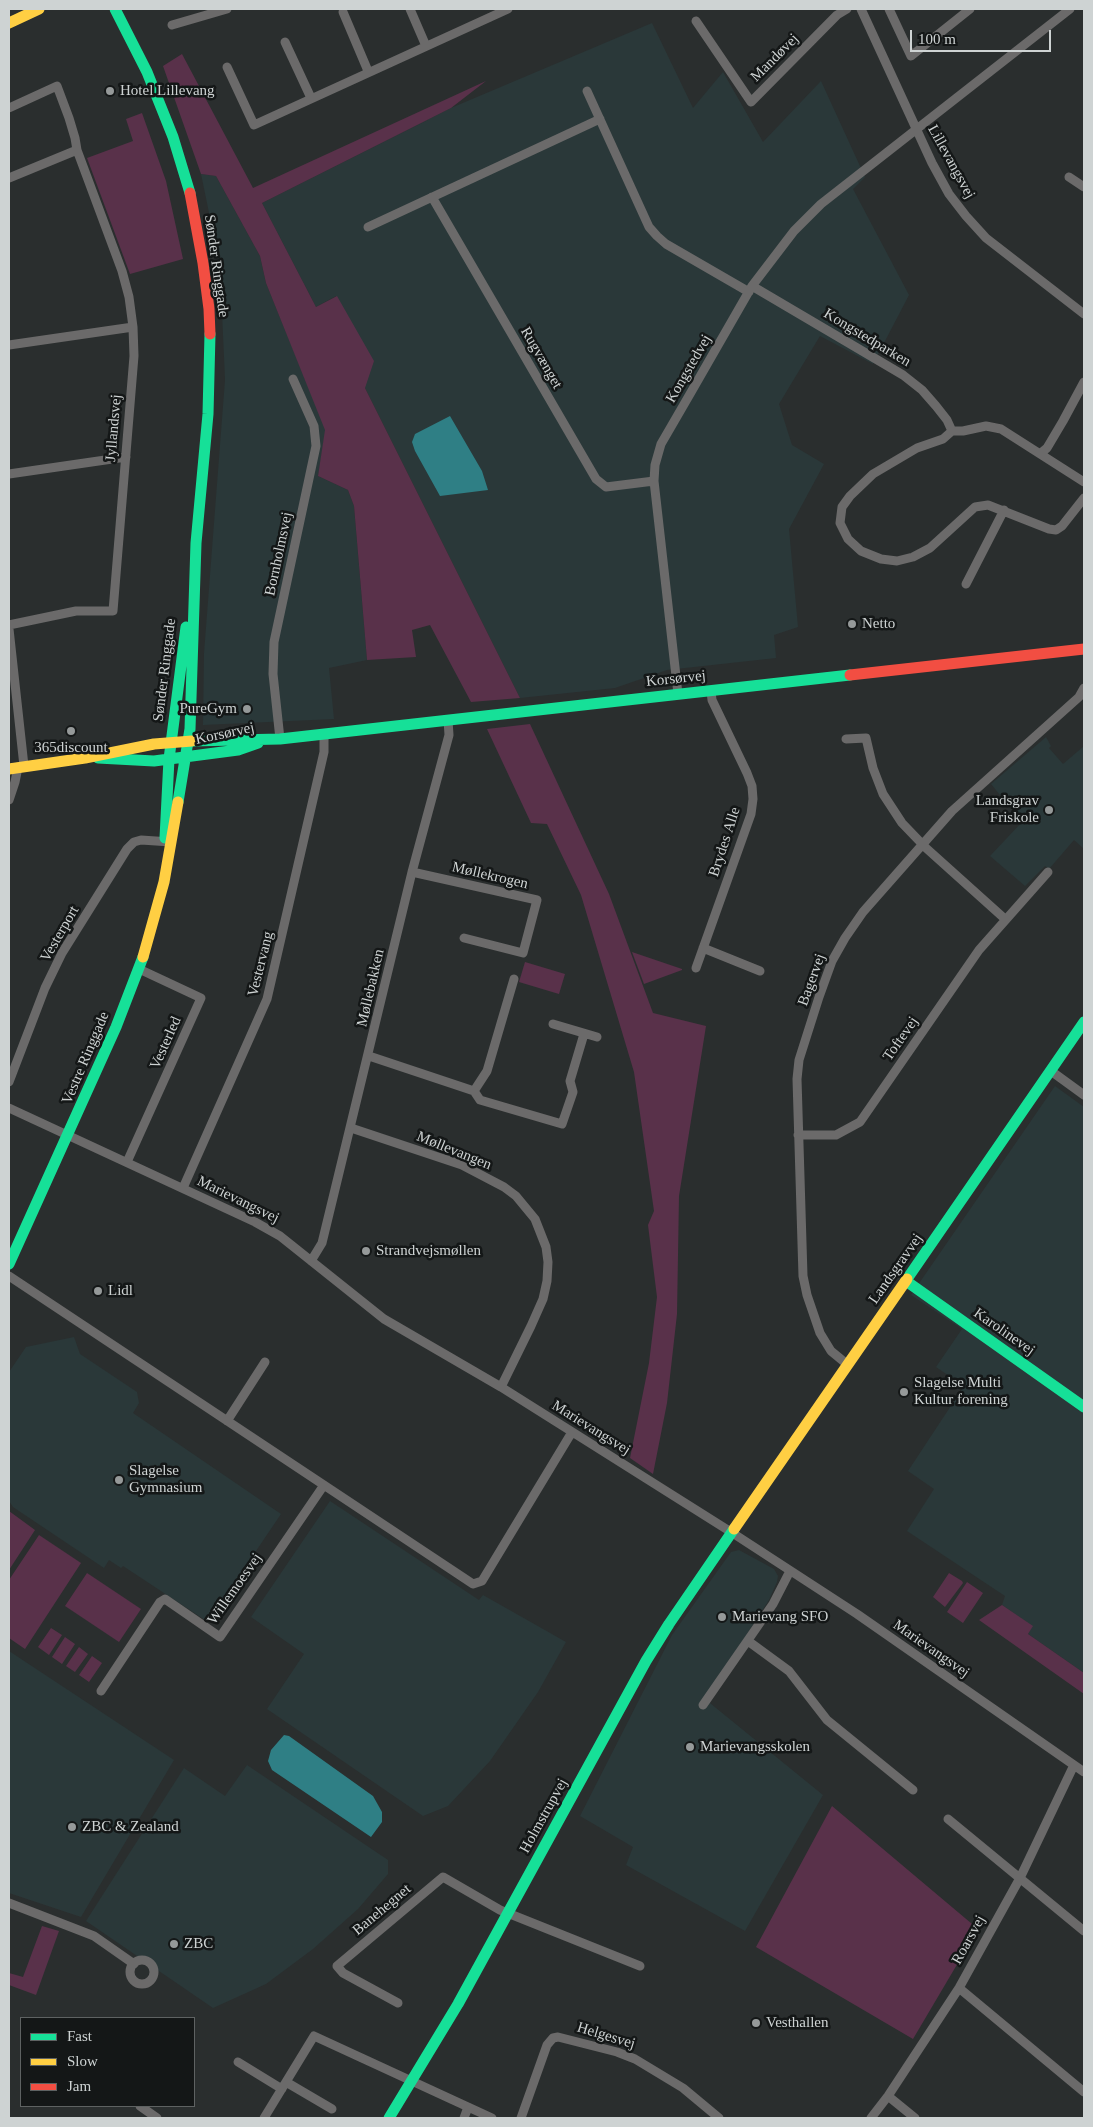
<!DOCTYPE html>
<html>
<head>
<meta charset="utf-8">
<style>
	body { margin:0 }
	#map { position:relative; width:1093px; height:2127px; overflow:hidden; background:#2a2e2e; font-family:Georgia,serif }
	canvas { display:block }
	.frame { position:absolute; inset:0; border:10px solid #ced3d3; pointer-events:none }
	.legend { position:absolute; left:20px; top:2017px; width:175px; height:90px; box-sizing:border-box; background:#141717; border:1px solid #5e6262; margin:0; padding:6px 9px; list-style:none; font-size:15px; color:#ced3d3 }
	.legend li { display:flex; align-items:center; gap:10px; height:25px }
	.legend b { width:25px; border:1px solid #5e6262 }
	.scale { position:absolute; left:910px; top:30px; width:141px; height:22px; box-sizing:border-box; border:2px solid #ced3d3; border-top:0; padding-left:6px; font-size:15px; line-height:18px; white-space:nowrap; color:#ced3d3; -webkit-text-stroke:4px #141717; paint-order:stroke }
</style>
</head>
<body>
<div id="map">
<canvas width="1093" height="2127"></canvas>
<div class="frame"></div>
<ul class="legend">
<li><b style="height:6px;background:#16e098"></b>Fast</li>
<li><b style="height:6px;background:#ffcf43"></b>Slow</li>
<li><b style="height:6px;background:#f24e42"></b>Jam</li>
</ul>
<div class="scale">100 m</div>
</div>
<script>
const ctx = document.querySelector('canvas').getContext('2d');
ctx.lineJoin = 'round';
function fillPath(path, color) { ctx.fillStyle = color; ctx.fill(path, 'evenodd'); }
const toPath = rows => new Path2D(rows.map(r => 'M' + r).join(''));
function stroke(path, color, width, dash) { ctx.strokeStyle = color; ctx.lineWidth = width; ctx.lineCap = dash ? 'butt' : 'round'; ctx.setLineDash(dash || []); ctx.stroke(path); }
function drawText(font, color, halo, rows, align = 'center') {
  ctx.font = font + ' Georgia,serif'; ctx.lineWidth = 5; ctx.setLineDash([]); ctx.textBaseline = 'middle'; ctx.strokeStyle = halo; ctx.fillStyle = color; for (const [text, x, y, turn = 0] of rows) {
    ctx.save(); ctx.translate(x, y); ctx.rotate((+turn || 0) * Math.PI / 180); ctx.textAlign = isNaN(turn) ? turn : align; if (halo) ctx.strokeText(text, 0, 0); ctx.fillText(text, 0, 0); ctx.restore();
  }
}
const built = toPath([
	[652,23,693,108,723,72,763,142,821,81,865,177,853,189,909,295,873,364,820,336,779,404,792,445,824,464,789,529,798,627,774,635,776,658,667,670,615,688,520,698,365,388,336,296,316,307,262,203,451,108],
	[201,174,216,176,260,256,266,283,326,430,318,476,348,490,354,506,367,660,329,668,334,719,203,725,204,653,225,380,220,266],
	[1046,737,1051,746,1049,748,1063,764,1084,746,1084,849,1074,840,1049,869,1045,866,1025,886,990,856,1022,822,991,784],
	[1055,1086,1084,1107,1084,1673,1028,1634,1032,1626,1002,1605,1005,1596,907,1531,934,1489,908,1471,964,1386,936,1367,962,1329,911,1295],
	[74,1337,80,1354,137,1392,139,1403,133,1413,281,1514,208,1622,123,1566,121,1568,109,1560,104,1568,13,1507,9,1501,9,1372,26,1347],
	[330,1501,479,1600,483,1595,566,1642,538,1692,490,1761,448,1806,423,1816,267,1709,304,1654,251,1617],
	[739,1550,774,1569,778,1576,777,1582,769,1600,705,1699,823,1795,745,1931,626,1865,633,1847,580,1816,672,1635,731,1552],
	[9,1651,174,1760,81,1917,9,1893],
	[247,1765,388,1860,388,1874,358,1909,313,1949,266,1984,213,2008,86,1921,184,1768,225,1796]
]);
const green = toPath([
	[182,54,253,188,486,81,451,108,262,203,316,307,337,296,374,361,365,388,520,698,471,702,430,625,412,630,416,657,367,660,354,506,348,490,318,476,325,430,266,283,260,256,216,176,201,174,163,66],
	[142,113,166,181,183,259,130,274,87,158,133,141,126,119],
	[530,724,609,894,653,1013,706,1026,679,1196,677,1314,667,1403,653,1474,630,1458,649,1363,657,1297,648,1225,654,1211,634,1072,581,895,547,824,531,823,487,729],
	[632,952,682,969,682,970,644,984],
	[525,962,565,974,559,994,519,982],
	[9,1511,35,1530,9,1570],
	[39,1535,81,1563,25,1649,9,1638,9,1580],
	[87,1573,141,1609,119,1642,65,1606],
	[949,1573,962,1581,963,1583,945,1607,933,1597],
	[967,1582,983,1593,963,1623,947,1612],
	[1002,1605,1033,1626,1028,1634,1084,1673,1084,1694,979,1620],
	[51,1628,62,1635,49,1655,38,1647],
	[65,1637,75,1644,62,1664,52,1657],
	[79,1647,88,1654,75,1672,66,1666],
	[92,1656,102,1663,89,1682,79,1675],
	[832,1806,978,1929,913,2039,756,1947],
	[42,1926,59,1931,36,1995,9,1985,9,1973,23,1977]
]);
const water = toPath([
	[450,416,482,471,488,490,440,496,415,451,412,442,415,434],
	[284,1735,289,1736,373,1796,382,1812,382,1822,371,1837,272,1770,268,1761,271,1750]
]);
const street = toPath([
	[410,9,426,46],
	[861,9,932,163,949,194,966,216,986,238,1084,314],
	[889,9,911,56,970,9],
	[343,12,368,71],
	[696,21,751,102,837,15,847,9],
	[172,25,227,9],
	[285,42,311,98],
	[227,67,254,125,508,9],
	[587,91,649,227,657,236,666,244,749,292],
	[9,108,57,86,69,118,75,138,77,150,122,271,129,297,133,327,134,356,113,611,76,611,9,625],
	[1069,177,1084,187],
	[9,178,77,150],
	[432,197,596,479,606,487,654,481],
	[368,227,600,119],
	[752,286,903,375,922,390,936,406,947,420,952,431],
	[9,345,133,327],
	[1041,453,1047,448,1063,421,1084,382],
	[9,474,126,457],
	[1084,482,1001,429,986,426,963,431,952,431,943,439,917,448,873,474,850,496,842,507,840,523,848,539,861,551,881,559,897,561,913,557,930,548,975,507,988,505,1049,529,1056,530,1062,526,1084,498],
	[966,584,1004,510],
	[9,629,24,766],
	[678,694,654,481,655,465,661,444,690,394,752,286,794,231,821,204,1070,9],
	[280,739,273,674,274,642,316,446,314,426,293,379],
	[846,739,866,738,873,768,883,794,902,823,926,848,1005,919],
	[9,800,15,782,18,767],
	[412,872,537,900,523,953,464,938],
	[703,948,760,971],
	[696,968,751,814,753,799,752,786,747,773,712,700,711,691],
	[514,979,487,1071,474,1091,480,1100,562,1124,573,1092,570,1081,584,1034],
	[553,1024,597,1037],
	[369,1056,474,1091],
	[1051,1071,1084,1095],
	[9,1082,45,988,62,953,127,849,134,842,141,840,171,842],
	[9,1108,255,1222,280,1236,384,1319,501,1387,731,1532,857,1614,1084,1772],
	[351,1128,462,1165,504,1187,516,1196,535,1219,546,1247,548,1262,547,1281,543,1299,531,1326,501,1387],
	[798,1135,836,1135,860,1122,979,950,1048,872],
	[127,1162,201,998,139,969],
	[183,1188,267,999,324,752,324,734],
	[311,1261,322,1243,412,872,449,735,448,720],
	[9,1276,473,1584,482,1581,572,1432],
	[848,1365,831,1351,820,1333,807,1295,803,1276,797,1079,799,1060,819,997,832,961,845,938,863,912,952,811,1079,697,1084,688],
	[227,1421,265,1362],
	[748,1641,789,1671,827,1720,913,1790],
	[101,1691,160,1602,165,1599,220,1637,324,1485],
	[703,1705,773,1604,790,1571],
	[948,1819,1084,1931],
	[9,1903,94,1936,134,1964],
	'130 1972a12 12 0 1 1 24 0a12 12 0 1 1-24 0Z',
	[959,1988,1084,2092],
	[398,2003,343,1973,337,1966,443,1877,500,1910,640,1966],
	[238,2062,282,2089],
	[286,2082,332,2109],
	[888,2096,915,2118],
	[140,2106,157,2118],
	[264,2118,314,2036,492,2118],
	[464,2118,468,2107],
	[521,2118,547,2045,553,2038,558,2037,617,2052,635,2059,683,2088,719,2118],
	[871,2118,888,2096,959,1988,1020,1878,1074,1765]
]);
const fast = toPath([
	[115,9,147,72,173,137,190,193],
	[192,741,280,739,850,675],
	[98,758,154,761,238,750,258,743],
	[178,802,190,729,196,543,208,414,210,334],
	[165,838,169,759,186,627],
	[9,1264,116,1027,143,957],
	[907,1279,1084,1022],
	[906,1281,1084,1407],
	[389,2118,458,2004,646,1661,669,1624,734,1529]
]);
const slow = toPath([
	[9,23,39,9],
	[9,769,85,758,154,744,192,741],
	[143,957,164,882,178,802],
	[734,1529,907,1279]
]);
const jam = toPath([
	[190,193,203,263,209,309,210,334],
	[850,675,1084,649]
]);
const markers = [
	[110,91,5,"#959999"],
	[852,624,5,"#959999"],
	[247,709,5,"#959999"],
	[71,731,5,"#959999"],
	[1049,810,5,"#959999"],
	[366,1251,5,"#959999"],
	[98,1291,5,"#959999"],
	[904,1392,5,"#959999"],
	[119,1480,5,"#959999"],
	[722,1617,5,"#959999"],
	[690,1747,5,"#959999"],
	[72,1827,5,"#959999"],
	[174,1944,5,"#959999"],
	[756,2023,5,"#959999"]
];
const streetNames = [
	["Mandøvej",775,58,-45],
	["Lillevangsvej",951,162,61],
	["Sønder Ringgade",216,266,82],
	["Kongstedparken",867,338,31],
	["Rugvænget",541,358,60],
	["Kongstedvej",689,369,-60],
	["Jyllandsvej",114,428,-85],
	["Bornholmsvej",279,554,-78],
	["Sønder Ringgade",165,670,-83],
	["Korsørvej",676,679,-6],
	["Korsørvej",225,734,-12],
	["Brydes Alle",725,842,-72],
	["Møllekrogen",490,876,13],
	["Vesterport",60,934,-60],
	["Vestervang",261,964,-76],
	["Bagervej",812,980,-70],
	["Møllebakken",371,988,-77],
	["Toftevej",901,1039,-55],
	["Vesterled",166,1043,-66],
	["Vestre Ringgade",86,1058,-67],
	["Møllevangen",454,1151,22],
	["Marievangsvej",238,1200,26],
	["Landsgravvej",896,1269,-55],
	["Karolinevej",1004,1332,35],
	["Marievangsvej",591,1428,32],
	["Willemoesvej",235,1589,-55],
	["Marievangsvej",931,1649,35],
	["Holmstrupvej",544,1816,-61],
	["Banehegnet",382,1910,-40],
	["Roarsvej",969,1940,-61],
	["Helgesvej",606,2036,17]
];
const poiNames = [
	["Hotel Lillevang",120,91],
	["Netto",862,624],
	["PureGym",237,709,"right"],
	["365discount",71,748,"center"],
	["Landsgrav",1039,801,"right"],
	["Friskole",1039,818,"right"],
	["Strandvejsmøllen",376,1251],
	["Lidl",108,1291],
	["Slagelse Multi",914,1383],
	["Kultur forening",914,1400],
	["Slagelse",129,1471],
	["Gymnasium",129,1488],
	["Marievang SFO",732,1617],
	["Marievangsskolen",700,1747],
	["ZBC & Zealand",82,1827],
	["ZBC",184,1944],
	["Vesthallen",766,2023]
];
fillPath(built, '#2a3839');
fillPath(green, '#59314a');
fillPath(water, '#2f7f85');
stroke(street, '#6b6a6a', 9);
stroke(fast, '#16e098', 11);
stroke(slow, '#ffcf43', 11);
stroke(jam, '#f24e42', 11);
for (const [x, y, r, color] of markers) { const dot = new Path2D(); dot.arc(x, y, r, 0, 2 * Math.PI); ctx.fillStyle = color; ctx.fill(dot); stroke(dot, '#141717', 2); }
drawText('15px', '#ced3d3', '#141717', streetNames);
drawText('15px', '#ced3d3', '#141717', poiNames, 'left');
</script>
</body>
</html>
